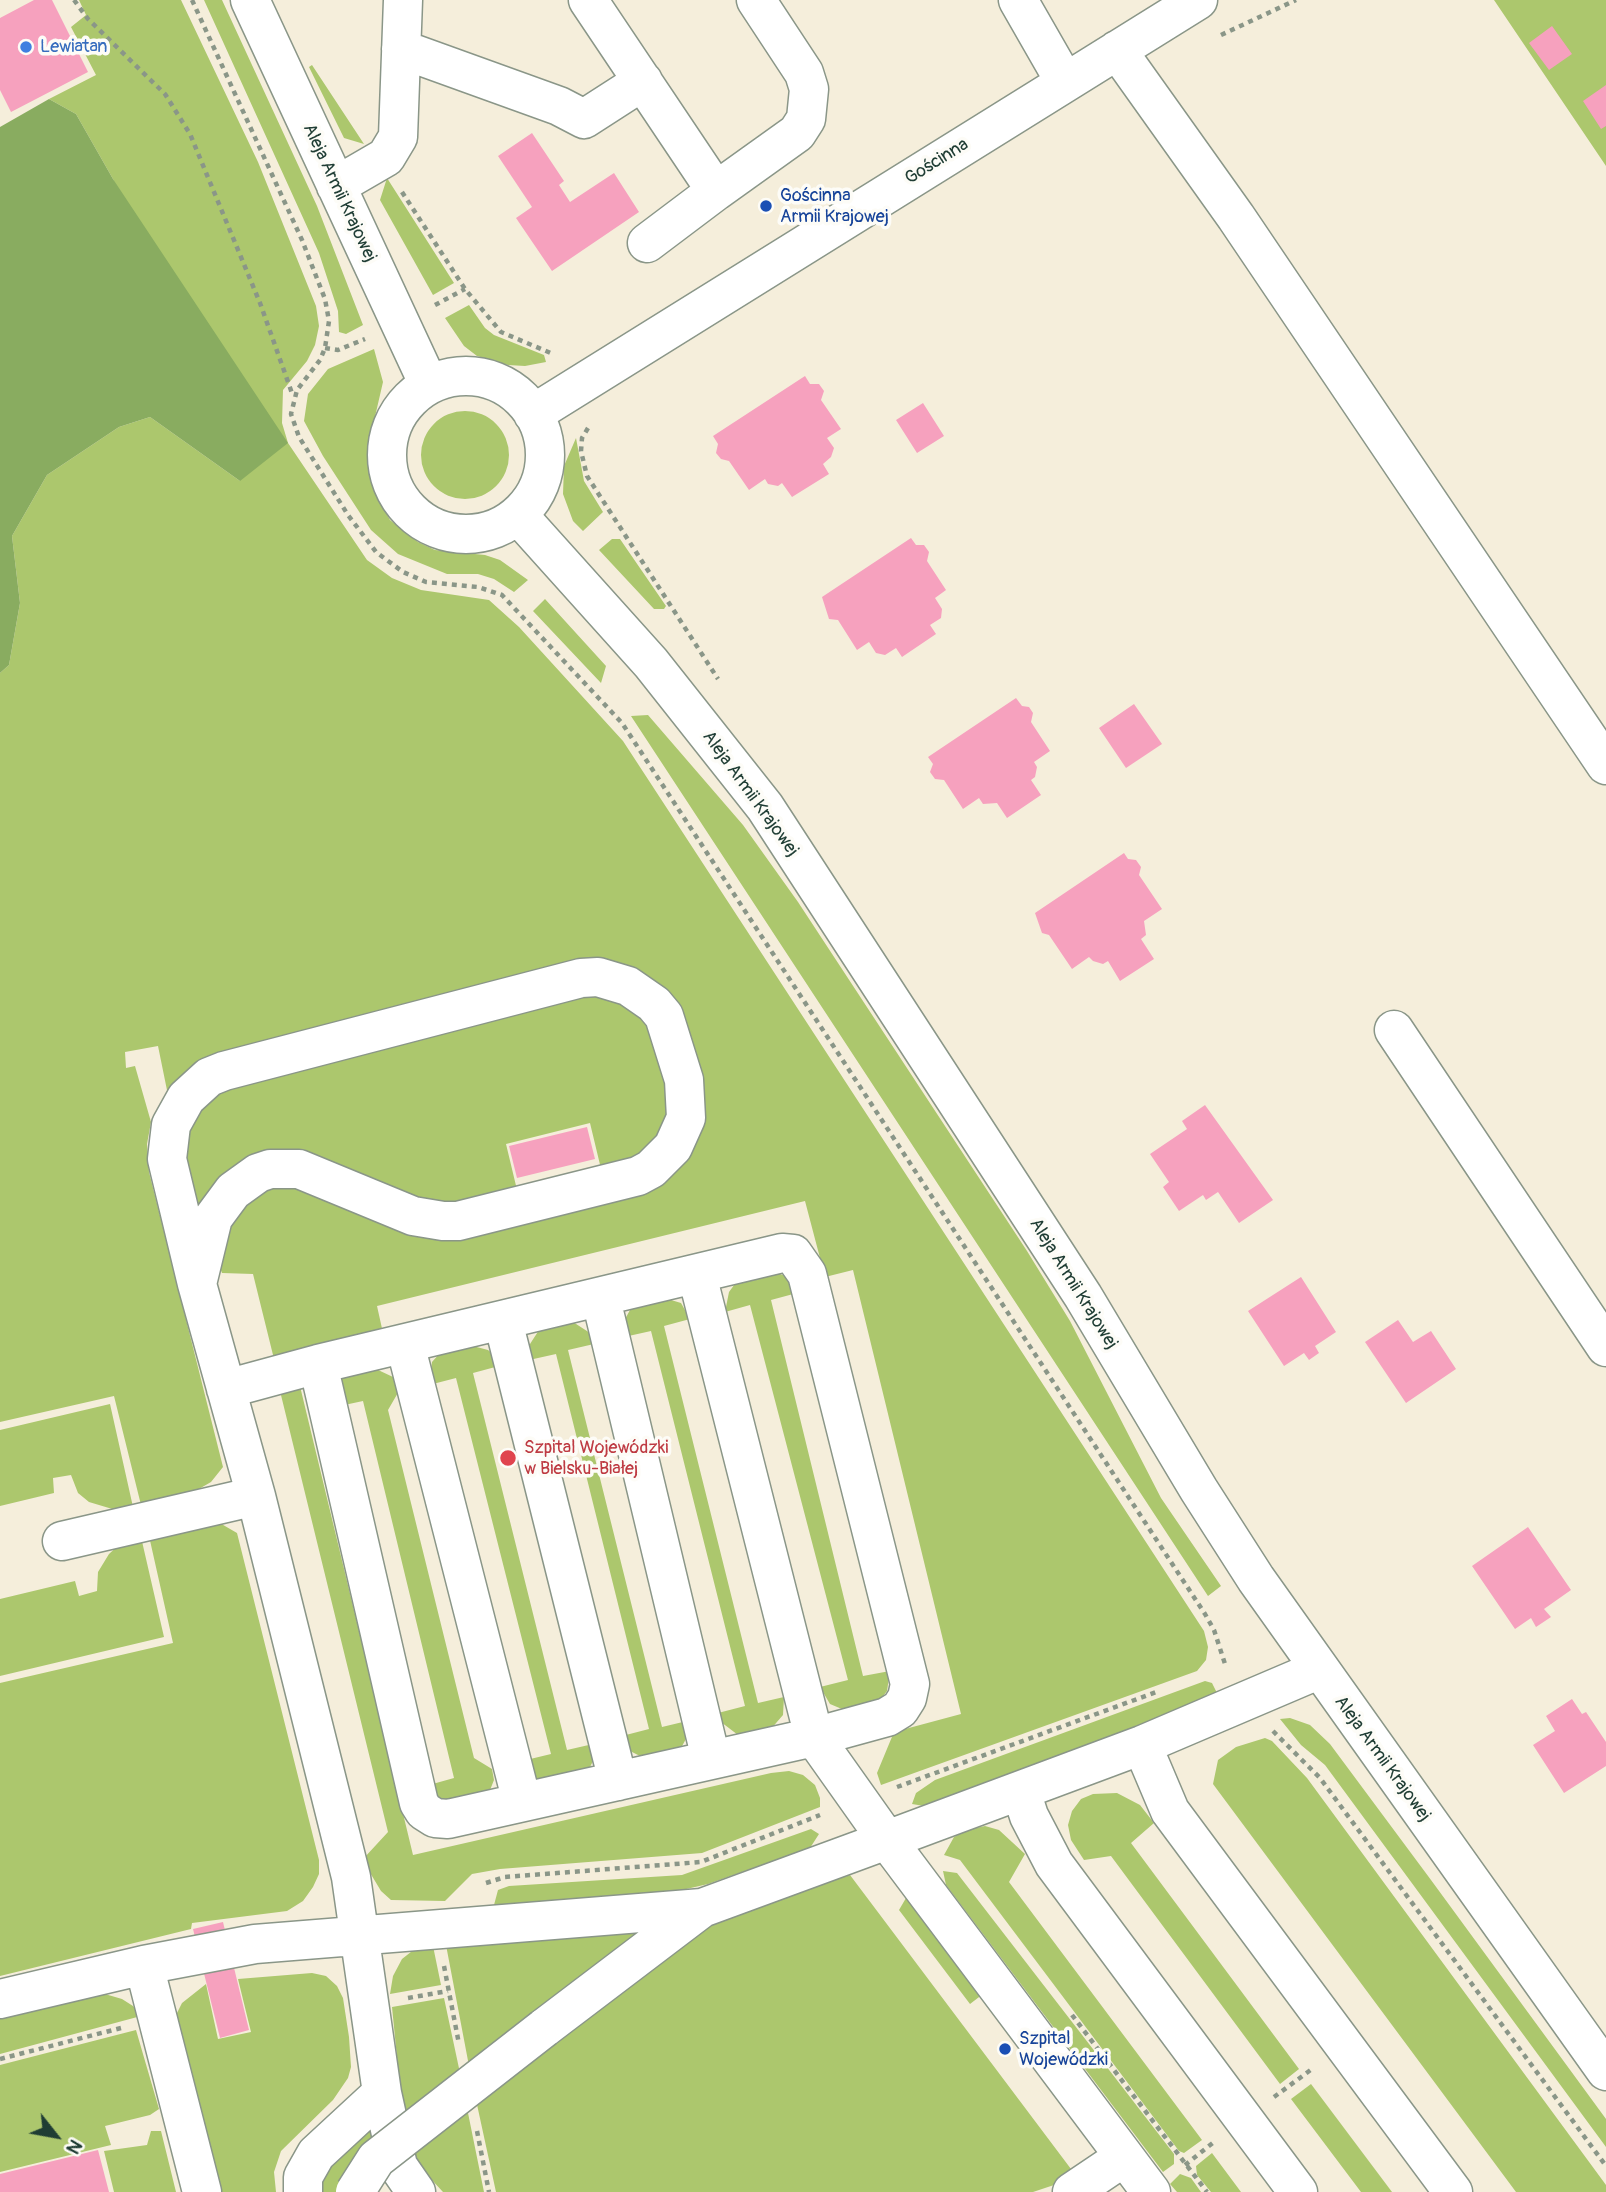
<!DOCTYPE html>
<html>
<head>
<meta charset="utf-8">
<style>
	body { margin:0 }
	#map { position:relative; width:1606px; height:2192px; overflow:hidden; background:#f5eedb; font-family:Pangolin,sans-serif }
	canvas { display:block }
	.north { position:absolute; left:21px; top:2101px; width:70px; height:70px; -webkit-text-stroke:5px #fdfcf7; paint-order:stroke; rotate:121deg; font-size:19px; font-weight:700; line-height:28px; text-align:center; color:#1f3d34 }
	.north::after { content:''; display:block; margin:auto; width:24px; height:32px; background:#1f3d34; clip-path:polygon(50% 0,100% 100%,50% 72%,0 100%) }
</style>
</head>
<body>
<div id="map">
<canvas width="1606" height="2192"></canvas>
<div class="north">N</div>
</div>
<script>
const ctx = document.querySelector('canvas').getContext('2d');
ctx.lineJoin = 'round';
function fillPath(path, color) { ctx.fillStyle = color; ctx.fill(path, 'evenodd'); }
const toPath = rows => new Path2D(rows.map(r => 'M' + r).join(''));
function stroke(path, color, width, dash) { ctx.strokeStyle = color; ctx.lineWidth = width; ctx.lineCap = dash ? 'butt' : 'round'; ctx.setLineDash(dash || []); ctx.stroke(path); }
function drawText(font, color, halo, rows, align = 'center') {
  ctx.font = font + ' Pangolin,sans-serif'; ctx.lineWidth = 7; ctx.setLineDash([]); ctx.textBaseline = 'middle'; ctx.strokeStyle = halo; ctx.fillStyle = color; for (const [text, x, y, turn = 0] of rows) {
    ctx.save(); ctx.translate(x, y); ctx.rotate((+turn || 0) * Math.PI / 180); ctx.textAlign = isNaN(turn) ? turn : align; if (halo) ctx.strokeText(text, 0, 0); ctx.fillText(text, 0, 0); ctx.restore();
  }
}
const green = toPath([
	[79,0,181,0,258,162,316,306,319,326,315,345,307,361,283,390,282,423,288,443,367,560,392,578,421,590,489,600,519,627,623,741,1204,1631,1208,1647,1206,1660,1197,1671,881,1785,877,1773,894,1732,961,1714,853,1270,825,1277,805,1201,377,1306,383,1333,274,1359,253,1274,222,1273,216,1258,219,1230,271,1176,416,1226,685,1148,642,980,169,1100,158,1046,125,1052,126,1068,135,1066,151,1122,147,1144,149,1172,223,1467,211,1482,192,1493,141,1505,114,1396,0,1422,0,673,9,665,20,603,12,536,47,475,119,427,150,417,240,481,113,179,76,114,49,99,96,75,71,27,86,15],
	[204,0,222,0,317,206,363,325,346,334,339,332,338,311,319,253],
	[1494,0,1606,0,1606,166],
	[312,65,364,144,344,138,309,67],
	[387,178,454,283,433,295,380,200],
	[469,305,485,328,494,335,544,355,546,362,525,366,508,365,477,356,464,346,445,318],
	[374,349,383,382,368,447,368,466,381,504,390,520,418,542,435,550,485,555,500,560,528,580,514,592,494,579,478,574,447,574,398,554,371,530,323,456,304,421,308,394,328,369],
	'421 455a44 44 0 1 1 88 0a44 44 0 1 1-88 0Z',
	[576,438,584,481,603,512,583,531,573,521,563,494,564,466],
	[612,539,620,539,666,606,664,609,654,609,599,550],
	[545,599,606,666,601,683,533,611],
	[648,715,743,825,798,902,1027,1251,1070,1321,1161,1498,1221,1586,1208,1596,631,716],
	[567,990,637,1001,677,1097,660,1148,602,1173,590,1123,506,1144,518,1194,446,1214,304,1161,197,1238,182,1130,210,1089],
	[773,1271,785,1276,797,1293,771,1300,863,1676,890,1671,887,1691,880,1700,849,1712,830,1704,820,1687,848,1680,750,1305,725,1312,729,1292,737,1281],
	[661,1297,681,1303,690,1319,664,1326,758,1703,784,1697,783,1715,770,1730,738,1735,721,1722,718,1713,745,1706,651,1331,624,1337,624,1321,630,1310,639,1303],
	[573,1322,590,1333,594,1344,568,1350,662,1727,687,1721,687,1737,681,1748,646,1759,630,1751,622,1736,649,1729,556,1354,529,1360,530,1344,541,1327],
	[469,1345,488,1350,495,1356,499,1366,473,1373,567,1750,593,1744,594,1759,587,1773,535,1781,522,1761,551,1754,456,1378,429,1385,432,1362,440,1353],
	[376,1369,393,1377,399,1391,388,1410,474,1758,492,1769,494,1780,490,1790,440,1802,429,1785,454,1778,363,1401,335,1407,341,1380,348,1374],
	[299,1382,413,1855,771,1773,789,1771,803,1775,815,1785,820,1798,820,1807,702,1853,500,1869,472,1874,445,1901,391,1900,381,1891,366,1866,364,1858,388,1832,280,1391],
	[110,1404,133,1507,119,1511,89,1502,78,1493,71,1475,53,1478,54,1493,0,1506,0,1430],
	[218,1522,237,1533,319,1860,319,1874,313,1887,303,1901,287,1911,192,1923,191,1929,0,1976,0,1683,173,1643,149,1536],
	[141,1537,164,1637,0,1676,0,1599,75,1581,79,1596,97,1591,98,1572,109,1554,121,1543],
	[1205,1681,1212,1683,1217,1693,1181,1712,924,1806,912,1804,916,1793,935,1780],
	[1290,1718,1310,1725,1330,1744,1431,1880,1606,2119,1606,2147,1325,1765,1301,1745,1280,1719],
	[1265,1738,1272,1741,1307,1778,1606,2185,1606,2192,1516,2192,1213,1784,1218,1760,1236,1747],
	[1117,1793,1140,1805,1154,1823,1131,1843,1299,2069,1280,2084,1111,1856,1084,1860,1071,1840,1068,1825,1072,1811,1081,1799,1093,1794],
	[985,1826,999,1830,1025,1854,1009,1882,1202,2140,1184,2153,1179,2151,960,1860,944,1855,954,1837,967,1830],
	[811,1829,819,1834,810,1848,708,1884,682,1890,494,1905,498,1890,509,1886,682,1875],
	[943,1871,957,1873,1174,2154,1174,2164,1163,2172,946,1885],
	[850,1875,1074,2173,1063,2182,1033,2192,496,2192,476,2100,699,1929,734,1914],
	[906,1898,927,1920,983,1994,970,2004,899,1910],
	[638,1930,642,1935,469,2066,446,1945],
	[433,1946,441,1985,390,1994,393,1976,402,1959,416,1948],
	[312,1973,326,1976,337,1986,343,1998,349,2037,351,2067,348,2078,333,2100,281,2151,274,2172,276,2192,215,2192,173,2021,182,2003,206,1984,218,2039,251,2032,238,1979],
	[98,1992,122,1999,133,2006,141,2016,0,2054,0,2014],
	[444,1998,460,2073,403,2118,392,2007],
	[136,2030,159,2109,150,2115,105,2126,111,2145,0,2172,0,2065],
	[1311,2084,1392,2192,1361,2192,1291,2099],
	[467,2108,484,2192,443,2192,419,2166,411,2150],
	[372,2128,373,2139,342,2177,336,2192,318,2192,320,2169],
	[151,2131,161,2131,176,2192,114,2192,104,2151,147,2145],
	[1212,2153,1241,2192,1211,2192,1197,2175,1196,2166],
	[1180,2174,1191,2178,1201,2192,1177,2192,1170,2184]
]);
const forest = toPath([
	[49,99,76,114,113,179,288,443,240,481,150,417,119,427,47,475,12,536,20,603,9,665,0,673,0,127]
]);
const building = toPath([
	[34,0,52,0,88,72,11,112,0,90,0,18],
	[1552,26,1572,54,1549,70,1529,43],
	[1606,85,1606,126,1601,129,1583,101],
	[532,133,564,181,559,185,570,202,614,173,639,212,552,271,516,218,532,207,498,156],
	[805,376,810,384,819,384,824,391,821,400,841,429,827,438,834,448,831,457,823,464,829,474,792,497,782,483,778,486,768,484,765,479,749,490,729,461,721,459,716,453,718,444,713,436],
	[923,403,944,436,917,453,896,420],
	[911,538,916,545,924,545,929,552,927,561,946,590,935,598,942,609,941,618,930,625,936,634,902,657,896,648,885,655,876,653,869,642,857,650,838,620,829,619,822,597],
	[1016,698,1022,706,1029,707,1033,713,1031,722,1050,751,1034,762,1037,767,1035,777,1031,780,1041,795,1007,818,997,803,983,804,979,798,963,809,944,780,935,779,930,772,933,764,928,757],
	[1134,704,1162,744,1126,768,1099,728],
	[1124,853,1128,859,1136,860,1141,867,1139,875,1162,909,1144,921,1146,935,1141,939,1154,959,1120,981,1108,961,1103,964,1093,961,1089,957,1072,969,1049,935,1042,933,1035,913],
	[1205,1105,1273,1200,1239,1223,1218,1192,1206,1200,1203,1195,1179,1211,1163,1187,1169,1182,1150,1154,1187,1129,1182,1121],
	[587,1127,595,1159,517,1178,509,1146],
	[1301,1277,1336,1332,1315,1346,1319,1353,1309,1360,1304,1353,1284,1366,1248,1311],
	[1398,1320,1413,1342,1431,1331,1456,1369,1406,1403,1365,1342],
	[1528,1527,1571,1590,1544,1609,1551,1617,1536,1627,1531,1618,1515,1629,1472,1566],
	[1572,1699,1582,1714,1586,1712,1606,1742,1606,1766,1564,1793,1533,1745,1555,1731,1546,1716],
	[223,1922,249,2030,220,2038,193,1929],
	[98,2150,109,2192,0,2192,0,2174]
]);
const path = toPath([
	[74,0,88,19,165,94,190,134,260,303,293,396],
	[192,0,302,240,325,299,329,321,325,348,320,360,297,390,291,414,299,437,348,515,376,552,403,572,426,582,478,587,502,595,622,723,1205,1614,1214,1630,1226,1667],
	[1221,35,1296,0],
	[402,192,465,289,501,332,553,354],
	[435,305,465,289],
	[325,348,338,350,365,339],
	[588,428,582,438,581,451,587,476,718,679],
	[1273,1731,1320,1778,1606,2166],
	[897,1787,1159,1691],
	[486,1883,505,1877,701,1862,820,1815],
	[444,1966,459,2044],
	[408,1998,448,1991],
	[1072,2015,1207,2192],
	[0,2059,121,2028],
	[1274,2097,1312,2069],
	[477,2131,489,2192],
	[1185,2165,1214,2142]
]);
const minor = toPath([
	[250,0,429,385],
	[588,0,716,191,797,133,806,119,809,89,804,73,756,0],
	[1018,0,1065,82],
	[401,49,559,106,584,119,643,81],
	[1117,50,1236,217,1606,765],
	[336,186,386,157,398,137,403,0],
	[647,243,716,191],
	'387 455a79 79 0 1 1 158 0a79 79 0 1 1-158 0Z',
	[533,414,1198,0],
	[518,515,651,663,765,807,1083,1296,1199,1490,1256,1579,1606,2071],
	[1394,1030,1606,1347],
	[782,1253,793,1254,807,1274,910,1684,907,1698,900,1709,887,1717,814,1737,448,1819,435,1818,424,1811,419,1803,318,1364,782,1253],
	[197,1284,213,1218,233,1191,258,1173,270,1169,299,1169,413,1216,443,1221,458,1221,638,1176,651,1169,673,1147,686,1118,684,1080,664,1016,654,1004,628,986,598,977,581,978,224,1071,209,1077,186,1098,171,1125,167,1159,197,1284,256,1496,351,1877,382,2093,316,2154,303,2177,303,2192],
	[601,1299,711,1759],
	[503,1321,618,1781],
	[405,1344,522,1802],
	[226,1389,318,1364],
	[62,1541,256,1496],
	[1142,1745,1170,1811,1453,2192],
	[1021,1791,1029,1816,1054,1864,1298,2192],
	[144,1965,202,2192],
	[0,1999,144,1965,255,1944,702,1908,887,1840,814,1737,697,1275],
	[544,2028,702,1908],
	[382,2093,398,2166,416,2192],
	[1072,2192,1124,2157],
	[1151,2192,887,1840,1142,1745,1318,1670]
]);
const minorBridge = toPath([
	[355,2192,376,2159,544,2028]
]);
const markers = [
	[26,47,7,"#3f7fe0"],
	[766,206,7,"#1a4fb4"],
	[508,1458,9,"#e0444e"],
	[1005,2049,7,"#1a4fb4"]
];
const shopNames = [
	["Lewiatan",40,47]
];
const streetNames = [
	["Gościnna",937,162,-32],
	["Aleja Armii Krajowej",339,193,65],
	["Aleja Armii Krajowej",750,794,54],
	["Aleja Armii Krajowej",1073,1284,58],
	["Aleja Armii Krajowej",1382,1759,54]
];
const transitNames = [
	["Gościnna",780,196],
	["Armii Krajowej",780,217],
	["Szpital",1019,2039],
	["Wojewódzki",1019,2060]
];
const healthNames = [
	["Szpital Wojewódzki",524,1448],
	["w Bielsku-Białej",524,1469]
];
fillPath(green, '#acc76d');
fillPath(forest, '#89ac60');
fillPath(building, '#f6a1be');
stroke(minor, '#8a9688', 41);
stroke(path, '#8a9688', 4.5, [5, 5]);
stroke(minor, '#fff', 38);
stroke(minorBridge, '#8a9688', 41, []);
stroke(minorBridge, '#fff', 38);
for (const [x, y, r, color] of markers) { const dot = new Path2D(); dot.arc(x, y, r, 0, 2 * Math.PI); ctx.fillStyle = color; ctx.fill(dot); stroke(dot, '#fdfcf7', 2.5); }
drawText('18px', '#366cbe', '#fdfcf7', shopNames, 'left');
drawText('18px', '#1f3d34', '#fdfcf7', streetNames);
drawText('18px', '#164399', '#fdfcf7', transitNames, 'left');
drawText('18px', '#be3a42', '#fdfcf7', healthNames, 'left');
</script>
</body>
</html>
